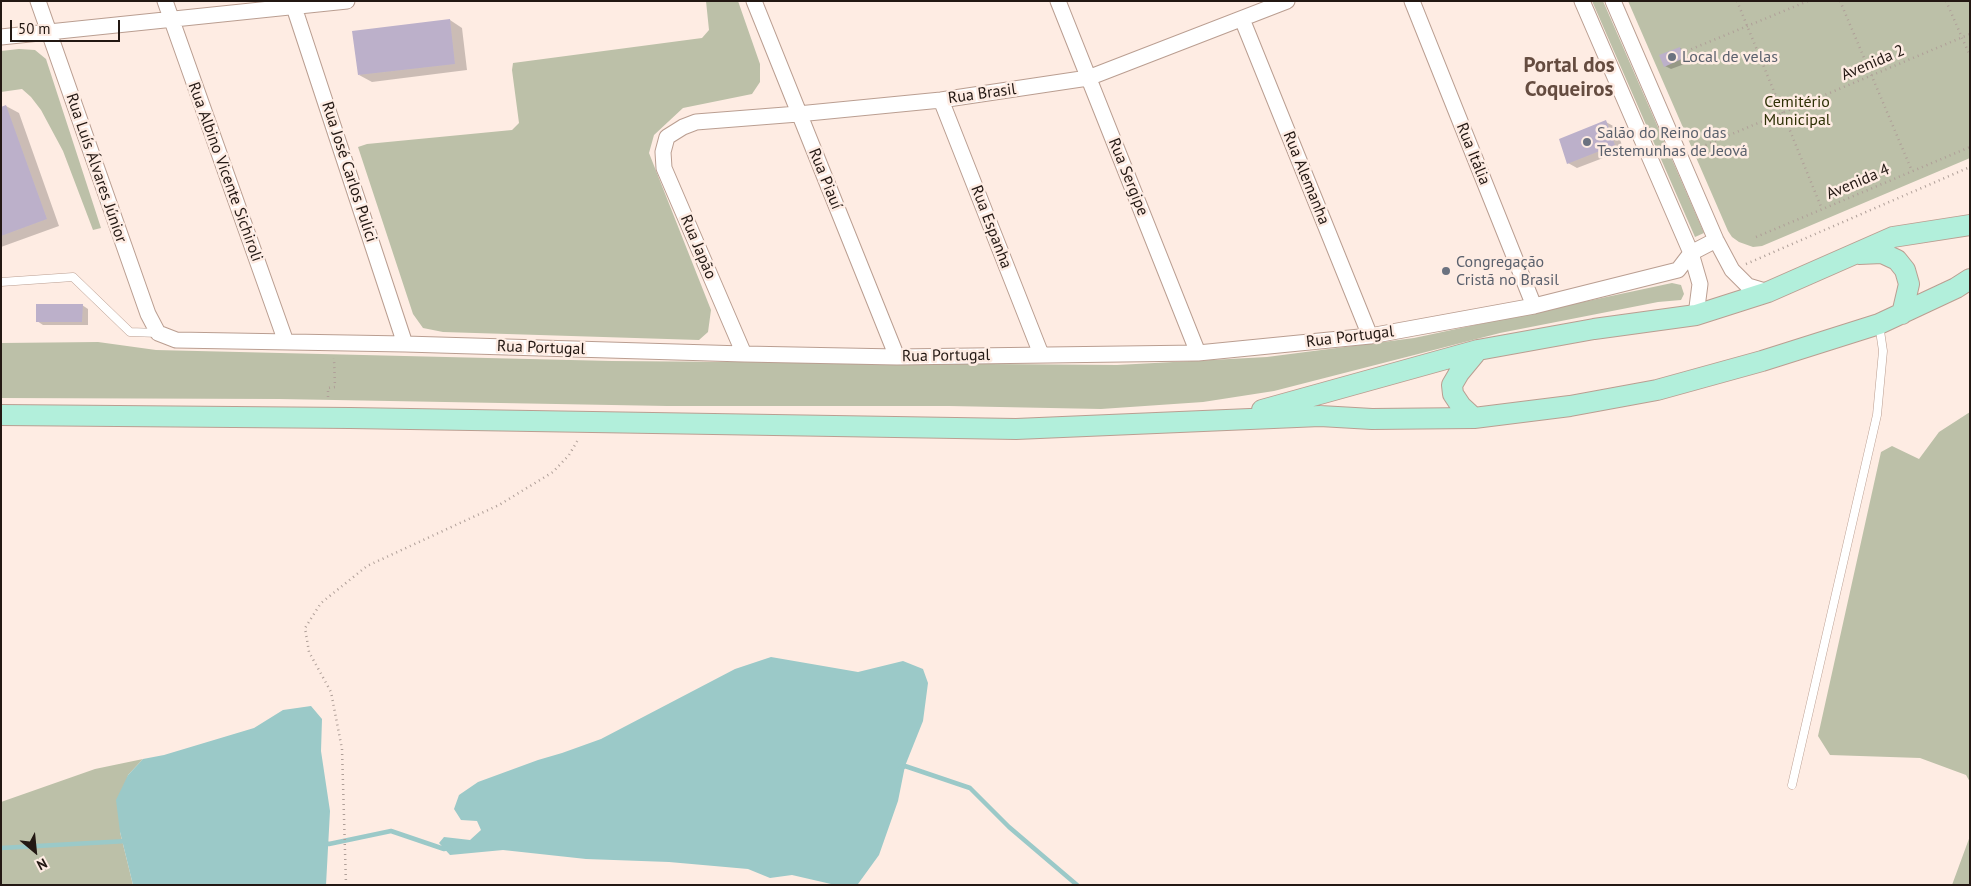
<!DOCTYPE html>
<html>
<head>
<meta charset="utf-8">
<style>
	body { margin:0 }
	#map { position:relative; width:1971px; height:886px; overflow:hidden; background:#feece3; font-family:"PT Sans",sans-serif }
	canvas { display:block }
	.frame { position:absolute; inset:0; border:2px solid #231813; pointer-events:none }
	.north { position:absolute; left:10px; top:826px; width:50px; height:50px; -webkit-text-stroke:4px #feece3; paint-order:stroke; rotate:152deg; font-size:14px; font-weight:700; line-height:20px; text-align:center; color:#231813 }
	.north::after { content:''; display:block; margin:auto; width:18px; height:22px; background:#231813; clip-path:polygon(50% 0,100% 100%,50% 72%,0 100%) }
	.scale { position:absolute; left:10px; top:20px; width:110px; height:22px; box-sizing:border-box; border:2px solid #231813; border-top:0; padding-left:6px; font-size:15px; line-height:18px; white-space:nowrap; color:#231813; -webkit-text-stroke:4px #feece3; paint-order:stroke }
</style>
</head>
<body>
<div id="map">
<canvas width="1971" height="886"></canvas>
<div class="frame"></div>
<div class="north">N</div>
<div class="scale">50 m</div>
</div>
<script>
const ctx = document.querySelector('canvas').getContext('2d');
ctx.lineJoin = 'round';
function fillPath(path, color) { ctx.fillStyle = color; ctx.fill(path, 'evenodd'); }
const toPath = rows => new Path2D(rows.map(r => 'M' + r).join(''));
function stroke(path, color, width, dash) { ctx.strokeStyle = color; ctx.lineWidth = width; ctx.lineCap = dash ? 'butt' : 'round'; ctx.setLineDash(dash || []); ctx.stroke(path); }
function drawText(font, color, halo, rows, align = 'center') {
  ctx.font = font + ' "PT Sans",sans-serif'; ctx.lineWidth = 5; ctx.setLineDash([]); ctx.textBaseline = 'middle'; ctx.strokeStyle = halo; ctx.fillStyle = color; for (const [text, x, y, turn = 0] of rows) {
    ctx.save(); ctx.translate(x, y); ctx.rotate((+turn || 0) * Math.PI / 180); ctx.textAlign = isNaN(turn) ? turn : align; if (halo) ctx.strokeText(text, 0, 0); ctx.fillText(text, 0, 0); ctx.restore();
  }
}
const green = toPath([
	[706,1,738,1,760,64,760,82,752,94,683,108,654,135,649,153,711,310,708,332,699,340,443,332,423,328,413,314,358,147,367,144,512,130,519,123,512,70,513,63,702,38,709,30],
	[1592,1,1603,1,1704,233,1695,237],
	[1628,1,1970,1,1970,158,1762,246,1753,247,1739,242,1732,237,1728,231],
	[19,49,35,50,46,59,101,228,93,230,63,151,41,110,31,97,22,89,1,92,1,51],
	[1672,283,1681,285,1684,294,1681,300,1658,302,1500,333,1274,391,1203,402,1101,409,949,406,667,406,279,399,1,398,1,343,98,342,156,350,612,361,1117,365,1267,357,1414,338],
	[1970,412,1970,782,1966,775,1920,758,1830,755,1818,736,1881,452,1892,446,1919,459,1939,432],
	[143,759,128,775,120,832,133,885,1,885,1,802,95,769],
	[1970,836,1970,885,1952,885]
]);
const water = toPath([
	[771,657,858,672,903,661,923,669,928,683,923,721,905,766,898,801,879,855,858,884,831,884,792,875,770,878,748,869,669,862,586,859,503,850,450,855,439,843,444,837,470,840,481,830,477,821,461,820,454,809,459,795,478,782,538,760,562,753,601,739,735,669],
	[311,706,322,719,321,751,330,811,326,885,133,885,120,832,116,800,128,775,143,759,164,755,254,728,283,710]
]);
const shadow = toPath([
	[450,20,462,28,467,70,372,82,359,75],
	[1680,48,1686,52,1690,62,1671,69,1665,66],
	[6,106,19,113,59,226,1,247,1,108],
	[1606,122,1615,127,1624,150,1577,168,1568,163],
	[82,305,88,309,88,325,43,325,37,321]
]);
const stream = toPath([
	[900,769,905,766,970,788,1009,827,1077,885],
	[325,843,329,844,391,831,444,849,450,848],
	[1,848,127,841]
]);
const building = toPath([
	[450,19,455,64,358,75,352,31],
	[1680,47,1684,58,1664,67,1659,55],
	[6,105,47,219,1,236,1,107],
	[1606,120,1615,145,1567,164,1559,139],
	[36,304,83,304,82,322,36,322]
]);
const path = toPath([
	[1737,1,1822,209],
	[1840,1,1912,171],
	[1946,1,1970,56],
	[1682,53,1808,1],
	[1701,147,1970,34],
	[1756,237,1970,147],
	[1746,264,1970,167],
	[328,397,328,388,335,387,334,358],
	[346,885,342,749,331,692,309,652,305,628,321,603,367,566,499,505,553,472,569,455,579,438]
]);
const service = toPath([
	[1,282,73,277,130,332,158,333],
	[1792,785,1877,415,1883,351,1879,324]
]);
const minor = toPath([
	[38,1,148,314,158,333,176,340,405,344,744,354,897,357,1198,353,1370,336,1534,306,1678,270,1691,253,1716,240],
	[165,1,286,342],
	[292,1,405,344],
	[754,1,897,357],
	[1058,1,1198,353],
	[1412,1,1534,306],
	[1582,1,1691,253,1700,284,1696,315],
	[1613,1,1716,240,1732,270,1748,286,1768,292],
	[1242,19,1370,336],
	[1,37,347,1],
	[941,100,1041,354],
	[744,354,664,168,663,152,667,137,683,127,696,122,798,114,941,100,1088,78,1287,1]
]);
const secondary = toPath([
	[1859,254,1882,253,1897,260,1905,270,1909,284,1902,314],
	[1262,410,1478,350,1594,329,1696,315,1768,292,1893,237,1970,225],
	[1,415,350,418,1016,429,1320,416,1372,419,1474,418,1570,406,1657,390,1762,361,1879,324,1956,288,1970,279],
	[1474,418,1461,406,1453,394,1452,385,1459,373,1478,350]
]);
const markers = [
	[1672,57,5,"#6b7280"],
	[1587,142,5,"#6b7280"],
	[1446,271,5,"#6b7280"]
];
const worshipNames = [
	["Local de velas",1682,57],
	["Salão do Reino das",1597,133],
	["Testemunhas de Jeová",1597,151],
	["Congregação",1456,262],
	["Cristã no Brasil",1456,280]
];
const streetNames = [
	["Avenida 2",1873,63,-23],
	["Rua Brasil",982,94,-8],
	["Rua Itália",1473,154,68],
	["Rua Luís Álvares Júnior",96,168,71],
	["Rua Albino Vicente Sichiroli",225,172,70],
	["Rua José Carlos Pulici",349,172,72],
	["Rua Sergipe",1128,177,68],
	["Rua Alemanha",1306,178,68],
	["Rua Piauí",825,179,68],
	["Avenida 4",1858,182,-23],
	["Rua Espanha",991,227,69],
	["Rua Japão",698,247,67],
	["Rua Portugal",1350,337,-7],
	["Rua Portugal",541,348,2],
	["Rua Portugal",946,356,-1]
];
const parkNames = [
	["Cemitério",1797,102],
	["Municipal",1797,120]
];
const districtNames = [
	["Portal dos",1569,66],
	["Coqueiros",1569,90]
];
fillPath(green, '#bcc0a8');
fillPath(water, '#9bc9c8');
fillPath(shadow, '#0003');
stroke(stream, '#9bc9c8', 4.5);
fillPath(building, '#bcb0ca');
stroke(service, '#ba9e91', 9);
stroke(minor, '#ba9e91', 17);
stroke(secondary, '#ba9e91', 22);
stroke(path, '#af9f98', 2.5, [1, 4]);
stroke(service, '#fff', 8);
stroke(minor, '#fff', 15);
stroke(secondary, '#b2efdb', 20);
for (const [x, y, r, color] of markers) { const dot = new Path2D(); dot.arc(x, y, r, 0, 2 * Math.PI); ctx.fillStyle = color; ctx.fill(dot); stroke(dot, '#feece3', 2); }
drawText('16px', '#5b616d', '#feece3', worshipNames, 'left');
drawText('16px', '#231813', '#feece3', streetNames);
drawText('16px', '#2e3105', '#feece3', parkNames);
drawText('bold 21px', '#654c40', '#feece3', districtNames);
</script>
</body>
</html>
